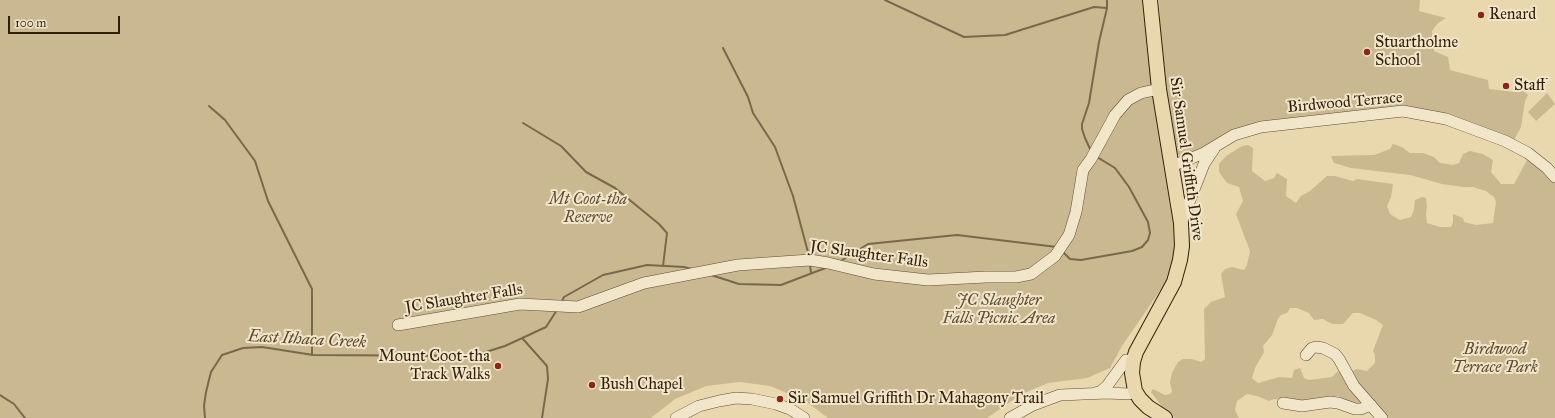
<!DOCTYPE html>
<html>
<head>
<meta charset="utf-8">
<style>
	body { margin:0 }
	#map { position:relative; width:1555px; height:418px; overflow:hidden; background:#e9d8ad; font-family:"IM FELL Great Primer",serif }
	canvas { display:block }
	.scale { position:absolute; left:8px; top:16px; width:112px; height:18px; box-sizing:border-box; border:2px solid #311e09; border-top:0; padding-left:5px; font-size:12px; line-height:14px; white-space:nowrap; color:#311e09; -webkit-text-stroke:3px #f1e6ca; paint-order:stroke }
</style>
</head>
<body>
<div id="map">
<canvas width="1555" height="418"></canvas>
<div class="scale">100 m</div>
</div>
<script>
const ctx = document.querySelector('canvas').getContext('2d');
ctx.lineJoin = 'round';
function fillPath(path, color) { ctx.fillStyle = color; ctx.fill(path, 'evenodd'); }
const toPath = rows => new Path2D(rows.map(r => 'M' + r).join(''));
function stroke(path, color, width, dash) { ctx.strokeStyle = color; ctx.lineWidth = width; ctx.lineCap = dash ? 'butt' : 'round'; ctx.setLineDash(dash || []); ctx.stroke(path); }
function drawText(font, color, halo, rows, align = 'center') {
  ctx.font = font + ' "IM FELL Great Primer",serif'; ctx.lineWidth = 4; ctx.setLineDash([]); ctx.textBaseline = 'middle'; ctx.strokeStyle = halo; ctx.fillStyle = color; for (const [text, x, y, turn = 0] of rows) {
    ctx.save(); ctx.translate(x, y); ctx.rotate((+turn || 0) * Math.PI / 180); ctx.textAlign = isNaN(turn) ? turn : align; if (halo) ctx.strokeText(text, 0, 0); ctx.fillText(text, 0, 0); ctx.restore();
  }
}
const green = toPath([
	[0,0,1142,0,1163,157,1176,219,1176,247,1168,279,1122,346,1110,368,1087,378,1048,383,1020,395,987,418,828,418,804,400,770,386,740,382,706,386,675,399,651,418,0,418],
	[1159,0,1420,0,1419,11,1446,18,1438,23,1432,31,1434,51,1448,57,1450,70,1488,80,1489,89,1514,92,1523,91,1528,95,1525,101,1521,127,1512,144,1403,111,1242,129,1201,151,1180,156,1177,154,1173,147,1161,39],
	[1547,93,1555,104,1536,121,1528,112],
	[1393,144,1402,147,1410,153,1423,153,1434,157,1440,163,1453,165,1459,163,1463,154,1470,151,1483,154,1493,160,1491,172,1501,184,1514,184,1527,160,1530,162,1534,160,1555,183,1555,418,1389,418,1353,377,1352,371,1357,369,1367,371,1375,363,1375,355,1373,351,1383,325,1376,320,1360,313,1353,313,1343,324,1332,324,1323,319,1314,320,1309,313,1297,308,1290,308,1287,313,1281,315,1278,319,1272,335,1263,346,1264,352,1255,368,1252,378,1258,383,1279,377,1292,378,1294,370,1300,368,1304,378,1309,380,1332,377,1338,371,1341,373,1361,397,1362,405,1357,407,1338,396,1313,400,1293,401,1274,399,1269,401,1257,396,1247,394,1237,401,1235,410,1239,418,1175,418,1163,408,1151,392,1153,389,1165,395,1170,394,1172,392,1170,382,1172,373,1178,362,1183,359,1192,359,1201,362,1205,359,1204,309,1211,302,1225,297,1221,274,1225,269,1232,267,1244,270,1247,265,1250,251,1236,214,1243,201,1239,187,1227,183,1219,172,1219,164,1226,156,1242,146,1248,145,1253,148,1252,171,1265,181,1274,178,1277,173,1287,179,1286,196,1296,203,1301,196,1310,191,1327,176,1335,176,1353,181,1357,179,1393,184,1391,197,1387,206,1390,214,1400,220,1411,217,1414,210,1415,200,1422,197,1426,198,1427,206,1426,214,1427,223,1440,227,1451,227,1453,222,1453,214,1463,218,1464,222,1476,225,1493,223,1496,202,1494,197,1486,191,1473,187,1463,187,1442,184,1410,175,1351,168,1334,163,1331,156,1374,155,1390,149]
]);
const stream = toPath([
	[885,0,964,37,1005,35,1094,7,1107,8],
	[723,48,748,97,753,113,775,147,793,196,809,256],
	[209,106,225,120,255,161,268,201,312,289,312,355],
	[523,123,561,146,586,172,615,188,659,224,667,233,663,266],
	[1091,151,1085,138,1082,129,1082,124,1089,103,1099,42,1107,8,1107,0],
	[1062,251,1070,259,1081,260,1132,251,1142,247,1148,240,1150,233,1148,222,1129,187,1115,168,1097,157],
	[839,262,868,244,957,235,1057,247],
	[810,264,811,273],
	[711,275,739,284,781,285,828,267],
	[561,303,564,297,603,275,647,265,684,267,692,269],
	[523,339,547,366,548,379,542,418],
	[0,395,14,404,25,418],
	[205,418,204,406,206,392,211,372,222,355,243,348,262,347,313,355,473,356,505,346,546,327,557,310]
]);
const minor = toPath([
	[1172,166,1204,153,1234,135,1261,127,1403,111,1446,119,1505,141,1528,153,1547,168,1555,177],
	[1181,223,1204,164,1214,149],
	[398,325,520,304,578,307,644,283,738,265,810,260,828,263,874,274,928,280,986,277,1016,277,1031,274,1055,256,1069,235,1076,212,1083,170,1091,159,1115,115,1128,100,1141,93,1159,89],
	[1306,355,1312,348,1316,347,1323,348,1335,354,1339,359,1354,386,1382,418],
	[1095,393,1100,392,1107,386,1126,360],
	[1283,403,1302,406,1330,402,1338,403,1355,409,1361,409,1371,405],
	[676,418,699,406,719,401,736,398,752,399,776,404,790,409,804,418],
	[1010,418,1033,405,1060,395,1107,393,1129,394]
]);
const major = toPath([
	[1150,0,1159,89,1181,223,1182,246,1180,260,1174,282,1136,352,1133,362,1132,373,1135,391,1140,399,1148,407,1165,418]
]);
const markers = [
	[1481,15,4,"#8f2418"],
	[1367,52,4,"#8f2418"],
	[1506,86,4,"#8f2418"],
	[498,366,4,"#8f2418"],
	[592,385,4,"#8f2418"],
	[780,399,4,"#8f2418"]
];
const poiNames = [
	["Renard",1489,15],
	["Stuartholme",1375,43],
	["School",1375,61],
	["Staff",1514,86],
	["Mount Coot-tha",490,357,"right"],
	["Track Walks",490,375,"right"],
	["Bush Chapel",600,385],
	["Sir Samuel Griffith Dr Mahagony Trail",788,399]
];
const streetNames = [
	["Birdwood Terrace",1345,103,-5],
	["Sir Samuel Griffith Drive",1186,159,82],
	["JC Slaughter Falls",869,255,8],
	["JC Slaughter Falls",464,299,-9]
];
const parkNames = [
	["Mt Coot-tha",588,200],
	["Reserve",588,218],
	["JC Slaughter",999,301],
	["Falls Picnic Area",999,319],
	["Birdwood",1495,350],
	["Terrace Park",1495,368]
];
const waterNames = [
	["East Ithaca Creek",307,340,3]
];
fillPath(green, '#cab891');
stroke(stream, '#7a684a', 2);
stroke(minor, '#5f4c32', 12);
stroke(major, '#311e09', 16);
stroke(minor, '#f1e6ca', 11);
stroke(major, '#e9d8ad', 14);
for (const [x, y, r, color] of markers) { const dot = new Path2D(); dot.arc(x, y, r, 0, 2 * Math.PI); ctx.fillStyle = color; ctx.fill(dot); stroke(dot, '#f1e6ca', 1.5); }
drawText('16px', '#311e09', '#f1e6ca', poiNames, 'left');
drawText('16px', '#311e09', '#f1e6ca', streetNames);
drawText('italic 16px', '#5f4c32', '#f1e6ca', parkNames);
drawText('italic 17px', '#5b492f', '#f1e6ca', waterNames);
</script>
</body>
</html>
